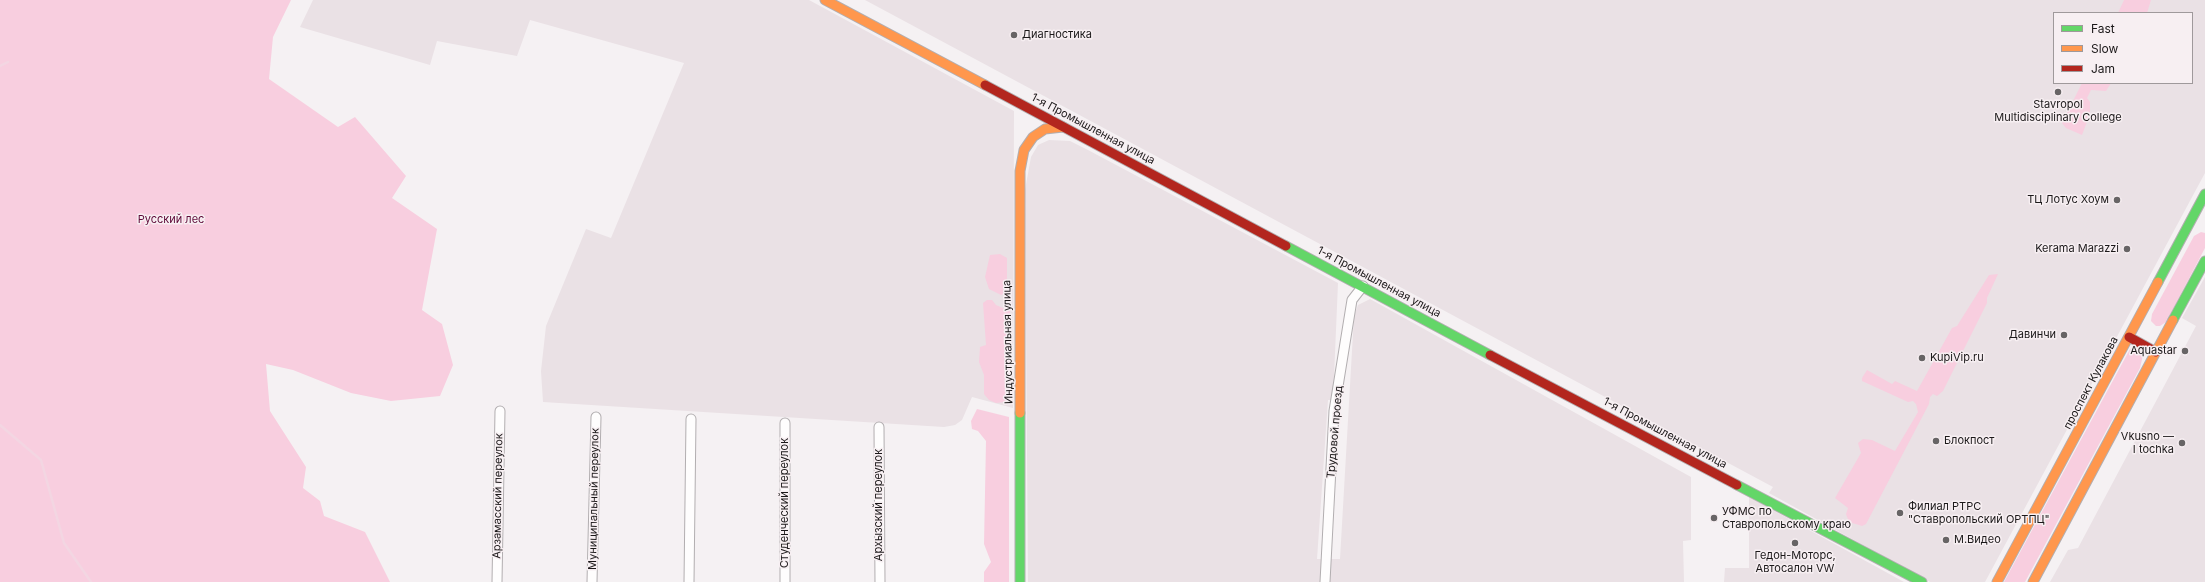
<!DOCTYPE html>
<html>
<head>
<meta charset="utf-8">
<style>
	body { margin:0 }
	#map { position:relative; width:2205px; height:582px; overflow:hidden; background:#f5f1f3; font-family:Inter,sans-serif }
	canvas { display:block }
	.legend { position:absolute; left:2053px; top:12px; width:140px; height:72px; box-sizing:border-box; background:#f7eff2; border:1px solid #9f999b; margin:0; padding:5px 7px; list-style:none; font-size:12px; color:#1b1819 }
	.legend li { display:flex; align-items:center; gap:8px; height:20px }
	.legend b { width:20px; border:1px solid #9f999b }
</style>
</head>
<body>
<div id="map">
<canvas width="2205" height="582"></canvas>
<ul class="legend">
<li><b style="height:5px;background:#63d668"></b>Fast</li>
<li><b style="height:5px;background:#ff974d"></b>Slow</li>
<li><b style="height:5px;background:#b3261e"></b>Jam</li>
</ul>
</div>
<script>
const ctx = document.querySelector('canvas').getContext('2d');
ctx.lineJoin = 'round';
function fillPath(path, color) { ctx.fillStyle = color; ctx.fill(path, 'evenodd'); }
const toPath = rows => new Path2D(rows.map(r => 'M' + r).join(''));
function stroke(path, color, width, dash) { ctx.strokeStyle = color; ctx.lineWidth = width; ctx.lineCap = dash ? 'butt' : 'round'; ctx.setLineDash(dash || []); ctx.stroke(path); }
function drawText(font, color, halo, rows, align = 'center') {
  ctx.font = font + ' Inter,sans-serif'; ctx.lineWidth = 3; ctx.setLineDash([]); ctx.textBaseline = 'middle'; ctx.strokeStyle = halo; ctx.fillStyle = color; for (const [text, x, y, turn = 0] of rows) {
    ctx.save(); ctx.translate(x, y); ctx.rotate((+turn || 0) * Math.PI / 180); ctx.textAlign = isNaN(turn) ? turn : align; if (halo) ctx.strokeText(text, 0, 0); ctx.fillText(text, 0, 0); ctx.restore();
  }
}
const built = toPath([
	[313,0,809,0,1014,111,1013,408,972,397,962,420,955,425,944,427,543,402,541,371,546,326,586,229,611,238,684,63,530,20,517,56,437,41,430,65,300,27],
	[865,0,2205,0,2205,173,1985,582,1930,582,1769,493,1773,487],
	[2054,13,2192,13,2192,83,2054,83],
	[1049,140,1070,141,1088,150,1338,283,1333,400,1328,400,1317,559,1340,559,1354,316,1358,305,1370,299,1691,477,1691,540,1683,541,1684,582,1028,582,1025,190,1031,157,1038,145],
	[2205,277,2205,582,2050,582,2068,550,2078,548,2196,326,2182,318],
	[1749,497,1904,582,1724,582,1725,568,1749,568]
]);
const green = toPath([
	[0,0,291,0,273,37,269,79,338,127,355,117,406,176,392,198,437,229,422,310,442,324,453,365,440,396,391,401,351,393,293,370,266,364,270,411,306,467,303,488,320,501,324,516,365,532,390,582,0,582],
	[2124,0,2151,0,2147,13,2118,13],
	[2082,83,2111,83,2106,91,2091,90,2087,98,2090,102,2090,114,2082,135,2066,128,2062,123],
	[2201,232,2205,233,2205,248,2166,322,2160,326,2156,326,2151,321,2152,314,2194,236],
	[1000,254,1007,258,1007,292,1001,295,989,289,985,277,990,255],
	[1998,274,1987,298,1987,303,1943,391,1937,396,1933,394,1930,397,1929,404,1866,524,1862,526,1849,522,1846,514,1848,508,1835,498,1861,453,1858,443,1863,439,1872,440,1895,451,1918,412,1916,404,1913,401,1908,402,1862,381,1862,378,1867,370,1892,384,1895,381,1917,391,1952,328,1957,326,1989,275],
	[987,300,992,300,996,305,1010,311,1009,400,1005,402,996,403,989,400,984,394,984,375,979,362,980,347,986,345,983,303],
	[2134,348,2141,351,2143,355,2140,368,2025,582,2004,582,2130,349],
	[977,409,1009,417,1009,582,984,582,984,572,991,562,984,544,986,441,978,431,972,429,971,421]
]);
const stream = toPath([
	[0,66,8,62],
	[0,425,41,460,64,543,91,582]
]);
const street = toPath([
	[879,427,880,582],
	[497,582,500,411],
	[592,582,596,417],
	[689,582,691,419],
	[785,582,785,423],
	[1325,582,1334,411,1352,300,1363,286]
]);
const fast = toPath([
	[1286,246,1490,355],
	[2158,282,2205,194],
	[2173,320,2205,261],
	[1020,413,1020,582],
	[1737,485,1922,582]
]);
const slow = toPath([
	[825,0,985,85],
	[1020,413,1020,171,1024,150,1033,137,1045,129,1063,127],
	[1997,582,2158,282],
	[2033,582,2173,320]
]);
const jam = toPath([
	[985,85,1286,246],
	[2129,337,2156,352],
	[1490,355,1737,485]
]);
const markers = [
	[1014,35,4,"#676465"],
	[2058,92,4,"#676465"],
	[2117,200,4,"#676465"],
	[2127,249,4,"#676465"],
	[2064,335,4,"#676465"],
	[2185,351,4,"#676465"],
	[1922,358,4,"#676465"],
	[1936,441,4,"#676465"],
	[2182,443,4,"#676465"],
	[1900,513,4,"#676465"],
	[1714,518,4,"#676465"],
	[1946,540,4,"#676465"],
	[1795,543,4,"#676465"]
];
const poiNames = [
	["Диагностика",1022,35],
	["Stavropol",2058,105,"center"],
	["Multidisciplinary College",2058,118,"center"],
	["ТЦ Лотус Хоум",2109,200,"right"],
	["Kerama Marazzi",2119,249,"right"],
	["Давинчи",2056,335,"right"],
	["Aquastar",2177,351,"right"],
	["KupiVip.ru",1930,358],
	["Vkusno —",2174,437,"right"],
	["I tochka",2174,450,"right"],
	["Блокпост",1944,441],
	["Филиал РТРС",1908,507],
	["\"Ставропольский ОРТПЦ\"",1908,520],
	["УФМС по",1722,512],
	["Ставропольскому краю",1722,525],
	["М.Видео",1954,540],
	["Гедон-Моторс,",1795,556,"center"],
	["Автосалон VW",1795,569,"center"]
];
const streetNames = [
	["1-я Промышленная улица",1093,129,28],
	["1-я Промышленная улица",1379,282,28],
	["Индустриальная улица",1008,342,-91],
	["проспект Кулакова",2091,383,-62],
	["Трудовой проезд",1335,432,-85],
	["1-я Промышленная улица",1665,433,28],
	["Арзамасский переулок",498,496,-89],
	["Муниципальный переулок",594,499,-89],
	["Студенческий переулок",785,503,-90],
	["Архызский переулок",879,505,-90]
];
const parkNames = [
	["Русский лес",171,220]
];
fillPath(built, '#eae1e5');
fillPath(green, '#f8cedf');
stroke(stream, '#f3d6e2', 2.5);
stroke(street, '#b2aeb0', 11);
stroke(fast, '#b2aeb0', 11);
stroke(slow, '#b2aeb0', 11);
stroke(jam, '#b2aeb0', 11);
stroke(street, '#fefdfd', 9);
stroke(fast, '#63d668', 9);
stroke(slow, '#ff974d', 9);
stroke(jam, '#b3261e', 9);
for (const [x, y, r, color] of markers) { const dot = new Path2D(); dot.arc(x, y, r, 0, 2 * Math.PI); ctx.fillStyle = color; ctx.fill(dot); stroke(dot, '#f7eff2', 1.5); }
drawText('11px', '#1b1819', '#f7eff2', poiNames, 'left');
drawText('11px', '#1b1819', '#f7eff2', streetNames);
drawText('11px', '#5f0a39', '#f7eff2', parkNames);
</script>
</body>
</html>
